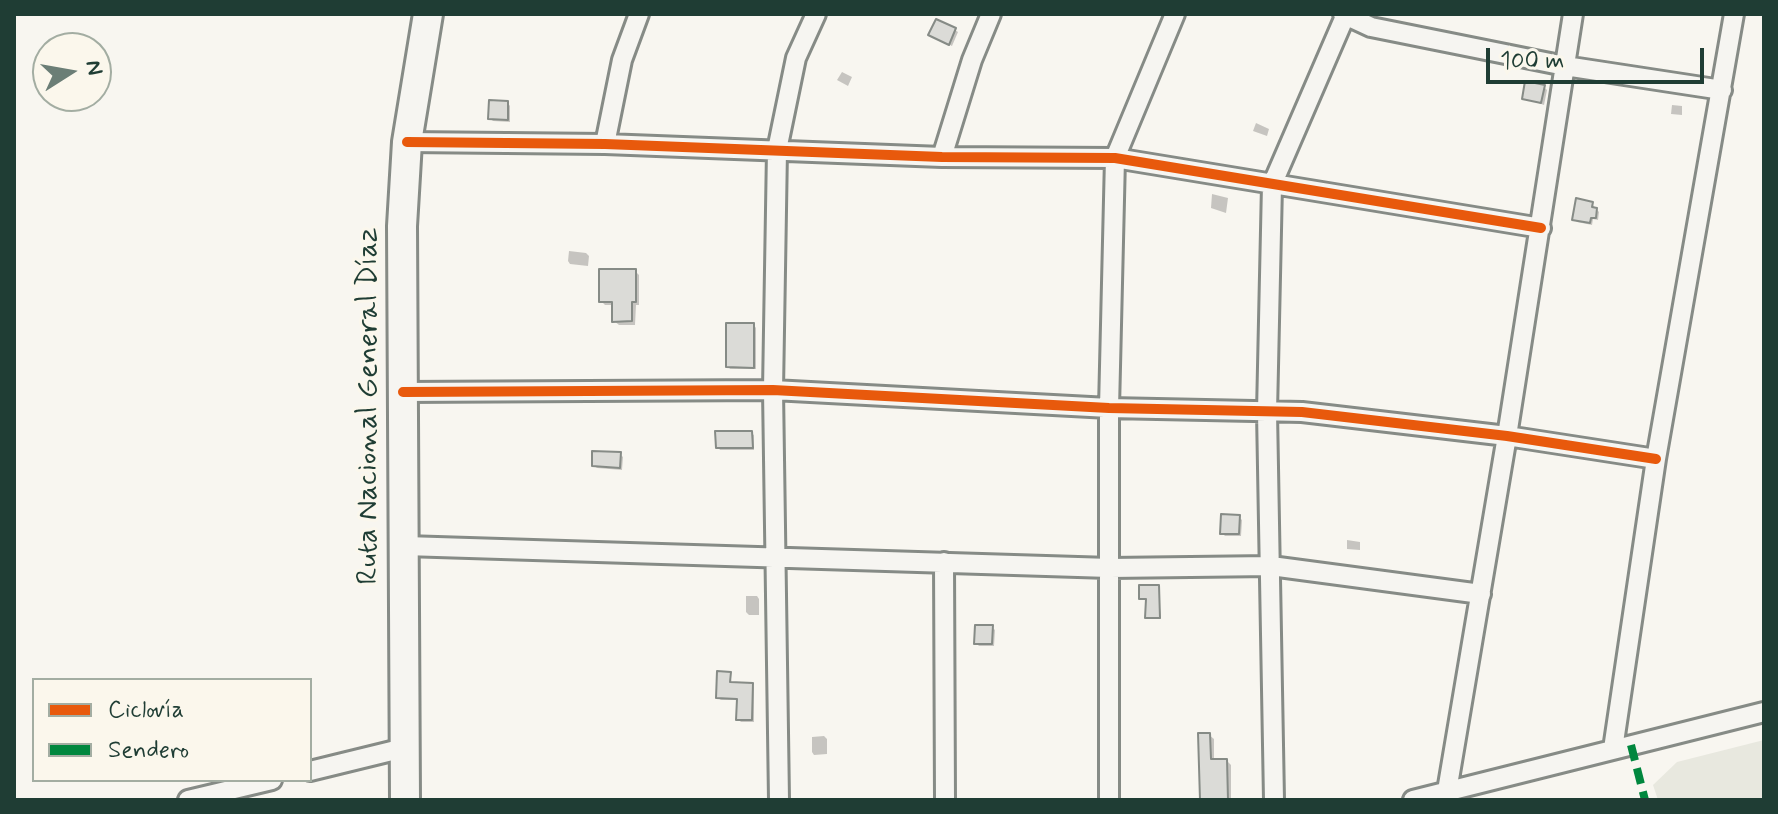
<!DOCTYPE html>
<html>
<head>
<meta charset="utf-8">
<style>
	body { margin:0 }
	#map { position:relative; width:1778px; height:814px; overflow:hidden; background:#f8f6f0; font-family:Mynerve,sans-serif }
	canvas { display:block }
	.frame { position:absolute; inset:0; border:16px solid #1f3d34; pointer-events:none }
	.legend { position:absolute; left:32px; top:678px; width:280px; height:104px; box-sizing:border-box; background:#fbf7ec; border:2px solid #a3ada2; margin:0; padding:10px 14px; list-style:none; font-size:24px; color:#1f3d34 }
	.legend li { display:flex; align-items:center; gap:16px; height:40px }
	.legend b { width:40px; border:2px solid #a3ada2 }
	.north { position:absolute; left:32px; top:32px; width:80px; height:80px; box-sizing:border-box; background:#fbf7ec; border:2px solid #a3ada2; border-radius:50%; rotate:79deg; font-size:22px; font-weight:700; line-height:32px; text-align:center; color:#1f3d34 }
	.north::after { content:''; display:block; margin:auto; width:28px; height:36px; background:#6b7e76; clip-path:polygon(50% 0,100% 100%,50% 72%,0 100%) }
	.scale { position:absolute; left:1486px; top:48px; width:218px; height:36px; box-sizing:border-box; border:4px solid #1f3d34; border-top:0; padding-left:10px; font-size:24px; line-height:28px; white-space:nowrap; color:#1f3d34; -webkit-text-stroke:6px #fbf7ec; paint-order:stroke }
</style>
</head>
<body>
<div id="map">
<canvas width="1778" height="814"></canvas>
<div class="frame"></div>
<ul class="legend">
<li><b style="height:10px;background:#e8590c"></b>Ciclovía</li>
<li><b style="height:10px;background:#00873e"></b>Sendero</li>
</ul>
<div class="north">N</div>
<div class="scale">100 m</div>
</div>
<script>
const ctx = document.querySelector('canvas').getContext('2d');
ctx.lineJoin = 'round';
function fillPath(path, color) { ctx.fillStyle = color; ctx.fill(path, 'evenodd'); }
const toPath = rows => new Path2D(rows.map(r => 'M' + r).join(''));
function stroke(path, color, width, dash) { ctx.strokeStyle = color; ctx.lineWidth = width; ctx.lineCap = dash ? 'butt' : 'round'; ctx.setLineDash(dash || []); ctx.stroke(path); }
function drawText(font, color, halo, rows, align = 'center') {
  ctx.font = font + ' Mynerve,sans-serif'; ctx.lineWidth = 6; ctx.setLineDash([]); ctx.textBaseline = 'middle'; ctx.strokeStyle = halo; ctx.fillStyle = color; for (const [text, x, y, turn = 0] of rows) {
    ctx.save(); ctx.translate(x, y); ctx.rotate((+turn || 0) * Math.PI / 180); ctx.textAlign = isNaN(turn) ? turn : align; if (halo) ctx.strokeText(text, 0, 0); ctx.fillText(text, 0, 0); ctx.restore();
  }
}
const built = toPath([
	[1764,740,1764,800,1658,800,1653,785,1677,762]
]);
const shadow = toPath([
	[955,30,958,32,952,46,931,35],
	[842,72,852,77,848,86,837,80],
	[1544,87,1547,90,1544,105,1524,98],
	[508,103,510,106,510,122,493,121,490,118],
	[1672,105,1682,106,1682,115,1671,114],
	[1256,123,1269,129,1267,136,1253,131],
	[1212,194,1228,198,1226,213,1211,208],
	[1592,204,1599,212,1598,220,1593,219,1592,225,1577,222,1574,219],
	[569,251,586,253,589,256,588,266,570,264,568,261],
	[635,271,639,275,639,305,636,305,635,325,619,325,614,321,614,305,605,305,601,301],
	[754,325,756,328,756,369,730,369,728,366],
	[751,433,754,435,754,450,720,450,718,447],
	[620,454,623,457,622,470,597,468,594,465],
	[1239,517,1242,520,1241,536,1225,536,1222,533],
	[1347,540,1360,542,1360,550,1347,549],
	[1158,587,1161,619,1149,619,1147,600,1141,599],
	[746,596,757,596,759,599,759,615,749,615,746,612],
	[992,627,995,630,994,646,979,646,976,643],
	[730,674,732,684,752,685,754,687,754,722,741,722,738,719,739,700,721,700,718,698],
	[1209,735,1214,739,1214,761,1227,761,1231,765,1231,800,1202,800],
	[824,736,827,739,827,754,814,755,812,752,812,737]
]);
const building = toPath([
	[936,19,956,28,949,45,928,35,936,19],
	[1525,81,1545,85,1541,103,1522,99,1525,81],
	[489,100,508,101,508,120,488,119,489,100],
	[1576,198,1593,202,1592,207,1597,208,1596,218,1591,218,1590,223,1572,220,1576,198],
	[599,269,636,269,636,302,632,302,632,321,612,322,612,302,599,302,599,269],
	[726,323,754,323,754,368,726,367,726,323],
	[715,431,752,431,753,448,716,448,715,431],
	[592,451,621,452,620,468,592,466,592,451],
	[1221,514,1240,515,1239,534,1220,534,1221,514],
	[1139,585,1159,585,1160,618,1145,618,1146,599,1139,599,1139,585],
	[975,625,993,625,992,644,974,644,975,625],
	[717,671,731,672,730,682,753,683,752,720,736,720,737,699,716,698,717,671],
	[1198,733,1210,733,1211,759,1227,759,1228,800,1200,800,1198,733]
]);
const minor = toPath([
	[1343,14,1371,27,1565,66,1722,90],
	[407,142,605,144,942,157,1115,158,1541,228],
	[605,144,622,60,639,14],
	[942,157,972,60,991,14],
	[403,392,773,390,1109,408,1302,412,1507,436,1656,459],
	[405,546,1110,568,1271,566,1481,594],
	[944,562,945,800],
	[1613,749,1656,459,1734,14],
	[310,771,404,748],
	[1447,791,1507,436,1573,14],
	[188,800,272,780],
	[779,800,773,390,777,150,796,58,816,14],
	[1109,800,1109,408,1115,158,1175,14],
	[1274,800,1267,412,1272,185,1346,14],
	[1413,800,1764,712]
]);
const trunk = toPath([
	[405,800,402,226,407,142,428,14]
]);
const quiet = toPath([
	[1631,745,1645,800]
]);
const cycleway = toPath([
	[407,142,605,144,942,157,1115,158,1541,228],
	[403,392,773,390,1109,408,1302,412,1507,436,1656,459]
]);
const streetNames = [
	["Ruta Nacional General Díaz",370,406,-90]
];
fillPath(built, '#e8e8df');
fillPath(shadow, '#0003');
fillPath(building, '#dbdbd7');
stroke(building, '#868b86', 2);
stroke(minor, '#868b86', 24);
stroke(trunk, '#868b86', 34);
stroke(minor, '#f6f5f1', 18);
stroke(trunk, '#f6f5f1', 28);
stroke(quiet, '#00873e', 8, [16, 8]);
stroke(cycleway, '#e8590c', 10);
drawText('30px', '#1f3d34', '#fbf7ec', streetNames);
</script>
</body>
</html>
